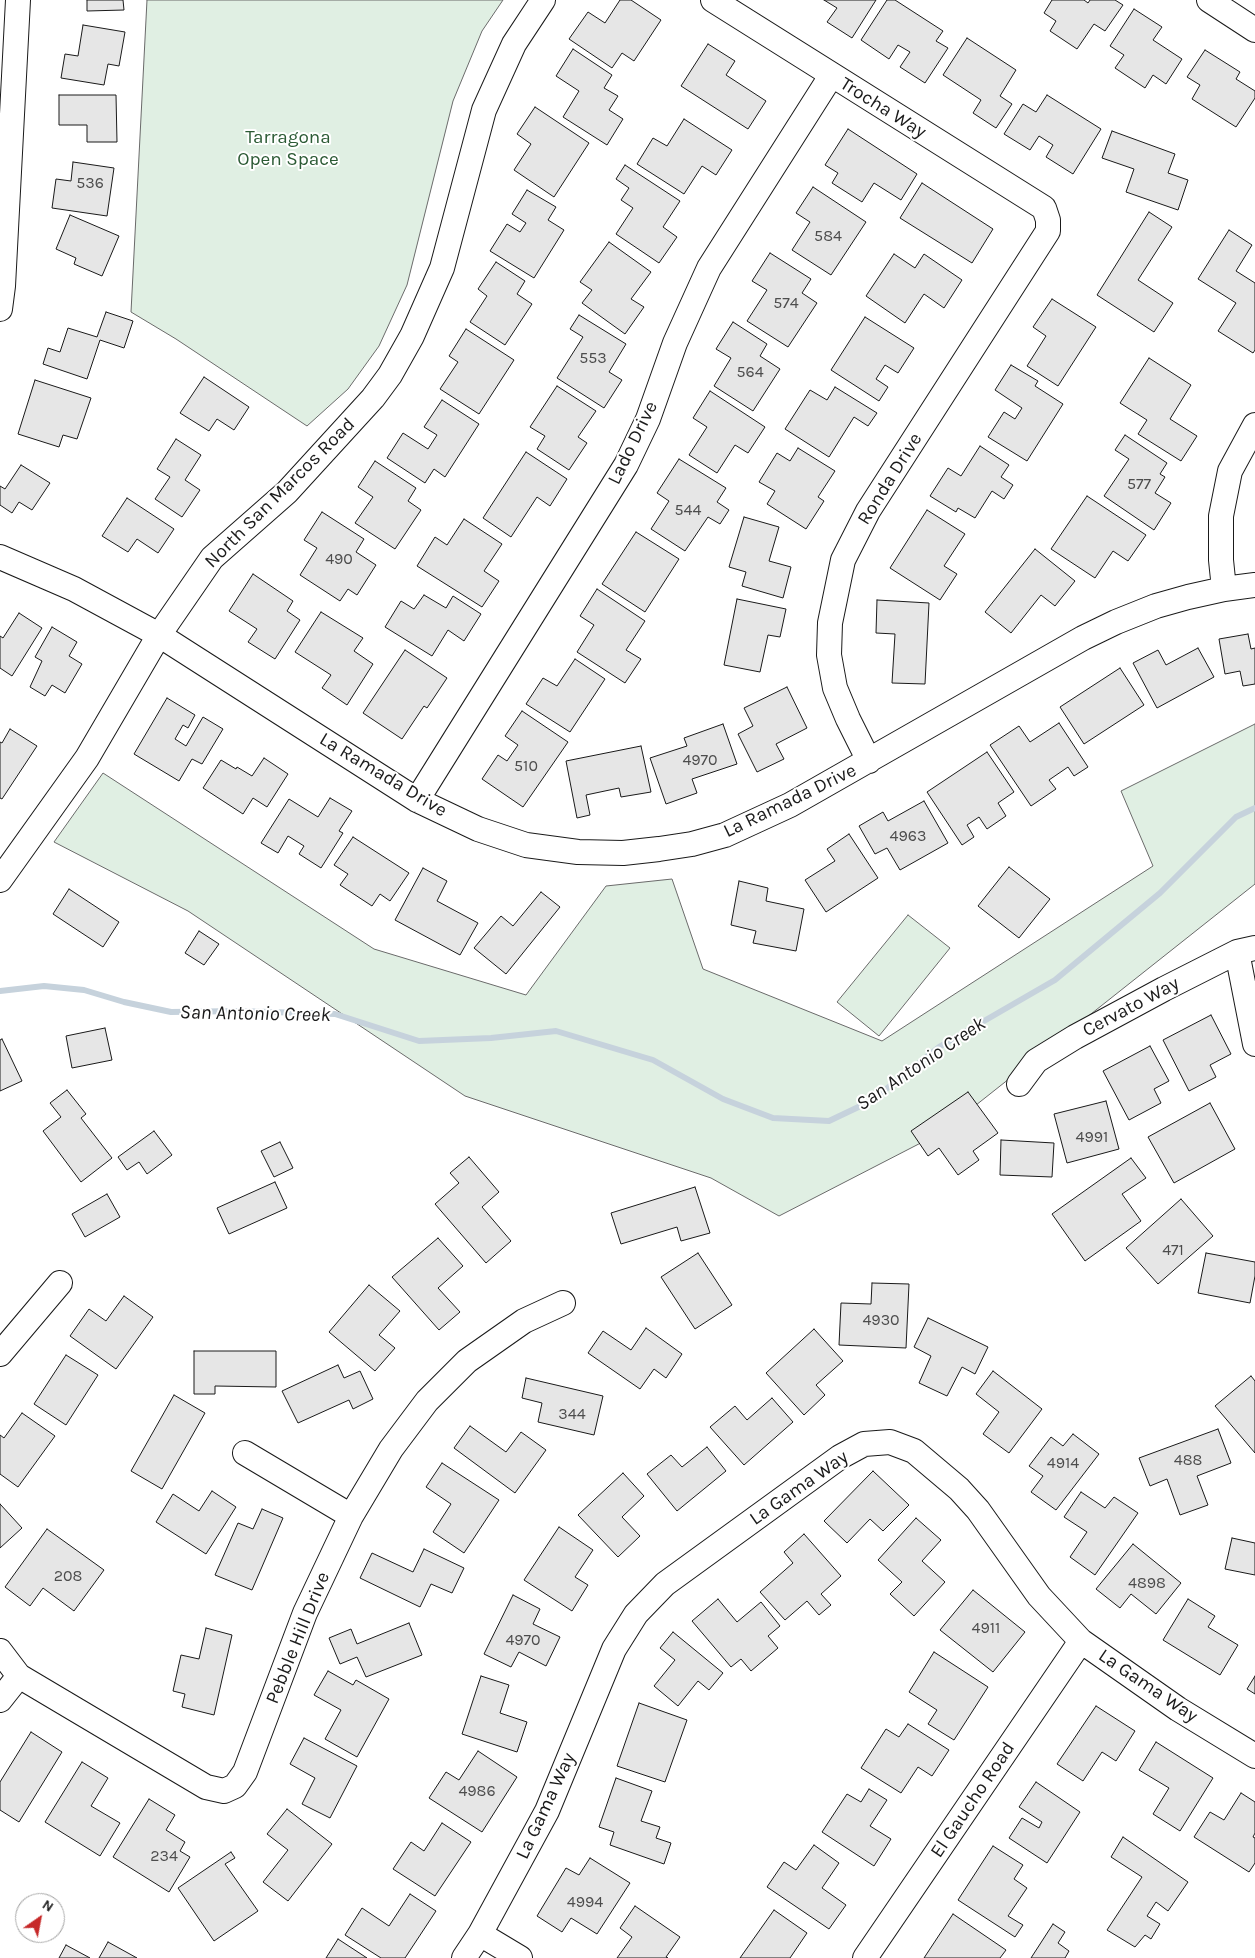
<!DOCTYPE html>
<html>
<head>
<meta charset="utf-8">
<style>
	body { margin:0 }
	#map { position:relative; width:1255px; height:1958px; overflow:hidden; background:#fff; font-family:Karla,sans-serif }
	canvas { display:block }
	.north { position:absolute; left:15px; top:1893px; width:50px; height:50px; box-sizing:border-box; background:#fff; border:1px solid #a3a3a3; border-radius:50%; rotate:33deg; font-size:14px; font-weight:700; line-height:20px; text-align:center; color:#1a1a1a }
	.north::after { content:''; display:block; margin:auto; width:18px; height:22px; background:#c62828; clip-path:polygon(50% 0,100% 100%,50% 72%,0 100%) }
</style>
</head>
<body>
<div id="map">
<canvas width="1255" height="1958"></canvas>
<div class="north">N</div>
</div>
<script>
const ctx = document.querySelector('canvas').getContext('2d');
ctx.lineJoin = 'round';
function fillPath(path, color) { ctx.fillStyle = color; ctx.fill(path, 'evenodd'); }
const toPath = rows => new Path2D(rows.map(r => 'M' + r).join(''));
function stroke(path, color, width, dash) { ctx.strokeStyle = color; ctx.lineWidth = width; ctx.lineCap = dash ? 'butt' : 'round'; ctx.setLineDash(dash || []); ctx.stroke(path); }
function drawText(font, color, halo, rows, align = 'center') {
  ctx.font = font + ' Karla,sans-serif'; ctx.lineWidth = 4; ctx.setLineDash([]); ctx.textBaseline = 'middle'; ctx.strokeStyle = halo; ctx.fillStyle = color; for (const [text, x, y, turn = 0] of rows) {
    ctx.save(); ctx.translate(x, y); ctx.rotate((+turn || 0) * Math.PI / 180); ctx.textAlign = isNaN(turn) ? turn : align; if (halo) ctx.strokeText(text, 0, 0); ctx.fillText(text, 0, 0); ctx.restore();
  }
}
const green = toPath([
	[147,0,503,0,482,31,453,101,407,285,379,346,348,389,307,426,176,339,131,312,147,0],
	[1255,724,1255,884,942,1132,779,1216,711,1178,465,1096,188,911,54,842,103,773,374,949,526,995,606,886,672,879,703,969,882,1041,1153,866,1121,791,1255,724],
	[908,915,950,948,879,1036,837,1002,908,915]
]);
const stream = toPath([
	[0,991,44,986,84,990,124,1002,171,1012,239,1011,335,1014,419,1041,491,1038,556,1031,653,1060,723,1099,773,1118,829,1121,871,1101,939,1047,1055,980,1160,893,1236,817,1255,808]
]);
const building = toPath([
	[87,0,123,0,124,10,87,11,87,0],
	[620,0,631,0,661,20,634,61,622,53,612,68,569,39,588,12,605,23,620,0],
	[824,0,876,0,852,38,827,22,837,8,824,0],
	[887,0,895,0,943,31,936,41,948,48,925,83,900,67,910,52,898,45,889,59,861,40,887,0],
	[1052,0,1084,0,1088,3,1090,0,1115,0,1123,5,1105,31,1094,24,1077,49,1050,31,1056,21,1044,13,1052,0],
	[1134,9,1162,27,1153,40,1182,59,1166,84,1153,75,1145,88,1115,68,1124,55,1110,46,1134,9],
	[83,25,125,32,119,66,108,64,104,85,61,78,65,54,78,56,83,25],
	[967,38,1016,70,1000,96,1012,104,996,128,973,113,981,100,943,75,967,38],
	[708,44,735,61,726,75,766,101,748,129,681,86,708,44],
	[573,49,612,75,604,88,618,96,609,110,623,119,607,145,563,117,579,91,556,76,573,49],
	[1205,50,1240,72,1236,79,1255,91,1255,98,1236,127,1192,99,1200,85,1187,77,1205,50],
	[59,95,116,95,117,142,87,142,87,125,59,125,59,95],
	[1047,95,1101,129,1073,174,1046,157,1053,145,1039,136,1030,150,1004,134,1023,104,1036,112,1047,95],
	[535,107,589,143,554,197,514,170,531,144,517,134,535,107],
	[684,119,732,150,716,175,702,166,684,194,637,164,653,138,667,146,684,119],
	[848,129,917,174,901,200,874,183,862,202,832,183,838,173,825,165,848,129],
	[1112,131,1175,154,1168,173,1188,180,1178,210,1126,192,1134,169,1102,158,1112,131],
	[73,162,114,168,107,216,52,208,56,179,71,181,73,162],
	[625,165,680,201,663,227,677,237,659,263,616,234,633,208,621,200,629,188,616,179,625,165],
	[922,183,993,229,972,263,900,218,922,183],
	[813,187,866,222,831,275,792,250,810,222,796,213,813,187],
	[527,190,556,207,548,220,564,230,534,278,490,251,507,224,520,232,526,223,512,214,527,190],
	[1149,212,1172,227,1138,280,1173,303,1154,332,1097,295,1149,212],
	[70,215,119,236,102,276,74,264,76,258,56,249,70,215],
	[1229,230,1252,245,1236,271,1255,283,1255,350,1253,353,1218,331,1236,303,1198,279,1229,230],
	[609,242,651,272,631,299,644,307,625,334,582,303,592,290,580,282,609,242],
	[770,253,811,279,802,293,817,303,788,347,747,321,767,290,752,281,770,253],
	[894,254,915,268,924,254,962,280,944,308,924,294,905,323,866,296,894,254],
	[496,262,525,281,517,294,532,304,505,345,470,322,487,296,478,289,496,262],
	[1052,299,1096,327,1058,386,1027,366,1046,336,1033,327,1052,299],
	[106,312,133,321,124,348,100,340,87,379,43,364,48,348,60,352,68,328,97,337,106,312],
	[579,315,626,344,609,372,622,380,604,408,557,378,583,337,570,329,579,315],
	[865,317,914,348,898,373,885,365,876,379,888,387,879,401,831,370,865,317],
	[733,322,767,344,760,356,780,369,753,411,714,386,731,358,716,349,733,322],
	[466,329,514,360,479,414,440,389,458,362,449,356,466,329],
	[1149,358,1191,385,1170,419,1197,436,1181,461,1138,434,1147,420,1120,403,1149,358],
	[1011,365,1038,381,1035,386,1063,404,1027,461,988,437,1004,412,1015,419,1022,408,995,390,1011,365],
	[204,377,249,407,234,430,217,419,209,431,180,413,204,377],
	[35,380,91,398,77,439,63,435,59,447,18,434,35,380],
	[557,386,596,411,578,437,587,443,569,470,537,449,545,436,530,427,557,386],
	[835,387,877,413,868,426,854,417,829,457,785,429,810,390,827,400,835,387],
	[710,391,765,427,748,453,735,445,717,473,689,455,707,427,693,418,710,391],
	[442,400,479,424,445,477,434,469,425,483,387,458,403,433,428,449,437,435,424,427,442,400],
	[1125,435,1167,463,1160,474,1165,477,1155,493,1171,503,1154,530,1104,496,1129,459,1115,450,1125,435],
	[176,439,201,455,185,480,200,490,182,517,155,499,170,477,157,469,176,439],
	[980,446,1009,465,1001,477,1013,485,1004,499,992,491,975,518,958,508,956,512,930,496,948,468,961,476,980,446],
	[798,448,835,471,818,497,824,501,806,529,767,504,775,491,759,482,777,453,790,461,798,448],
	[526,452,567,479,550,506,537,497,511,537,483,518,526,452],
	[679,459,726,488,717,502,729,510,720,524,708,517,685,551,651,529,669,501,657,493,679,459],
	[375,461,416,488,408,501,421,510,395,549,355,523,373,497,358,487,375,461],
	[21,465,50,483,32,510,19,502,12,513,0,505,0,486,5,489,21,465],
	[1087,496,1146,535,1128,561,1113,551,1095,578,1051,549,1087,496],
	[127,498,174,529,158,553,137,539,128,552,102,536,127,498],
	[927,510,965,534,944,566,957,574,940,600,890,568,927,510],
	[322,512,364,539,356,552,376,565,357,595,348,589,340,601,300,575,317,548,304,540,322,512],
	[744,517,779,527,769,561,791,567,783,598,742,586,746,572,729,567,744,517],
	[464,519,502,544,484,571,499,581,482,607,417,566,435,537,447,545,464,519],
	[636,532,679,559,645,612,602,584,636,532],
	[1035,549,1075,581,1055,606,1041,595,1011,633,985,612,1035,549],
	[253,574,293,601,287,611,300,620,275,659,248,642,257,629,229,611,253,574],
	[597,589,645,621,626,650,641,659,625,683,577,652,594,625,580,616,597,589],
	[424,595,446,608,453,596,481,614,464,641,448,630,432,656,385,627,401,601,414,609,424,595],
	[737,599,786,609,780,637,768,635,760,672,724,665,737,599],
	[877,600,929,603,925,684,892,683,895,634,876,633,877,600],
	[321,612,363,638,354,651,373,664,347,705,322,688,331,675,295,652,321,612],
	[19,613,42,628,12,676,0,668,0,636,3,638,19,613],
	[52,627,77,642,69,656,82,664,65,693,52,685,45,696,30,687,42,661,35,657,52,627],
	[1248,634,1251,649,1255,648,1255,684,1243,686,1240,671,1225,674,1219,639,1248,634],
	[1198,648,1214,677,1157,708,1133,663,1158,650,1166,665,1198,648],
	[405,650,447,678,427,708,424,706,402,739,363,713,405,650],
	[575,659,605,679,570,732,526,704,543,678,557,686,575,659],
	[1120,668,1144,705,1084,744,1060,707,1120,668],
	[787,687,807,728,776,744,784,759,757,772,738,734,753,726,744,708,787,687],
	[167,698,195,715,188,728,183,725,175,739,186,746,203,717,223,729,202,764,192,759,179,781,134,754,167,698],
	[522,711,568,742,523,807,482,779,498,755,507,761,518,745,505,736,522,711],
	[1059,723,1088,767,1074,776,1068,767,1049,780,1056,789,1031,806,990,745,1019,726,1030,742,1059,723],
	[723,724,737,764,692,779,697,793,666,804,650,758,687,746,684,738,723,724],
	[10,729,37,746,2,799,0,798,0,742,2,743,10,729],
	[641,746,651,792,621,797,619,788,586,795,590,815,577,818,566,761,641,746],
	[987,752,1014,792,998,803,1006,816,987,829,979,817,967,825,974,837,962,845,927,792,987,752],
	[264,758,288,774,267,807,253,798,243,814,203,788,221,760,236,769,237,767,252,776,264,758],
	[330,798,352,811,339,831,343,833,321,868,299,854,304,846,288,836,278,853,261,843,289,799,318,817,330,798],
	[924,801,948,843,900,870,887,848,875,854,859,826,883,812,888,821,924,801],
	[849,834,878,878,826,912,805,880,835,861,827,849,849,834],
	[353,837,409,873,390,901,380,894,372,906,340,885,348,874,334,865,353,837],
	[1009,867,1050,899,1019,938,978,906,1009,867],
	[423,868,447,881,437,901,478,923,460,955,395,920,423,868],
	[739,881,768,888,766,901,804,909,796,951,753,943,756,931,731,925,739,881],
	[69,889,119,922,103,947,53,914,69,889],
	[541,892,560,907,506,974,474,948,501,916,513,926,541,892],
	[199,931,219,944,204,965,185,953,199,931],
	[1211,1015,1231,1054,1210,1065,1216,1077,1189,1091,1163,1040,1211,1015],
	[105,1028,112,1060,72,1068,66,1036,105,1028],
	[2,1039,22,1081,0,1091,0,1040,2,1039],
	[1150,1046,1169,1081,1154,1089,1161,1103,1129,1120,1103,1071,1150,1046],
	[67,1090,86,1114,81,1118,112,1158,81,1182,43,1131,61,1117,50,1103,67,1090],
	[968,1092,998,1133,973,1151,979,1160,958,1175,939,1148,928,1156,911,1131,968,1092],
	[1106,1101,1119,1149,1067,1163,1054,1114,1106,1101],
	[1210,1103,1235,1149,1174,1183,1148,1137,1210,1103],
	[154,1131,172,1155,147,1174,139,1162,127,1170,118,1157,154,1131],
	[1001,1140,1054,1143,1052,1177,1000,1175,1001,1140],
	[280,1142,293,1168,274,1177,261,1151,280,1142],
	[469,1157,499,1192,482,1207,511,1241,486,1263,435,1204,459,1183,450,1173,469,1157],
	[1131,1158,1146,1178,1122,1194,1141,1221,1085,1261,1052,1214,1131,1158],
	[275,1182,287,1208,229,1234,217,1208,275,1182],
	[695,1187,710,1233,681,1241,677,1227,621,1244,611,1213,695,1187],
	[107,1194,120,1217,85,1237,72,1214,107,1194],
	[1181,1199,1213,1236,1158,1284,1126,1248,1181,1199],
	[438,1238,463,1266,438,1288,460,1312,439,1330,392,1277,438,1238],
	[698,1253,732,1305,695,1329,661,1277,698,1253],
	[1206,1253,1255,1262,1255,1276,1250,1303,1198,1293,1206,1253],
	[872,1283,909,1284,906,1348,839,1345,841,1303,871,1304,872,1283],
	[369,1285,400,1311,379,1335,395,1348,375,1371,329,1332,369,1285],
	[124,1296,153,1317,116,1369,70,1336,89,1309,106,1321,124,1296],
	[928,1318,988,1347,975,1374,962,1367,947,1396,919,1383,931,1356,914,1347,928,1318],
	[646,1328,682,1354,666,1378,654,1369,640,1389,588,1353,603,1331,631,1350,646,1328],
	[814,1329,843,1361,816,1385,825,1395,804,1415,766,1373,814,1329],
	[194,1351,276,1351,276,1387,215,1386,215,1394,194,1394,194,1351],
	[66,1355,98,1375,66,1425,34,1404,66,1355],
	[338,1365,344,1378,360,1371,373,1399,353,1409,349,1400,298,1423,282,1391,338,1365],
	[993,1371,1042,1409,1009,1453,983,1434,999,1412,976,1394,993,1371],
	[1251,1376,1255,1381,1255,1453,1215,1406,1251,1376],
	[526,1378,603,1396,594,1435,538,1422,542,1403,522,1398,526,1378],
	[174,1395,205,1413,162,1489,131,1471,174,1395],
	[772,1398,793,1422,744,1465,710,1427,735,1406,747,1420,772,1398],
	[22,1413,55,1436,18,1487,0,1474,0,1435,4,1438,22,1413],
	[470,1426,506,1452,521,1432,546,1450,515,1493,454,1448,470,1426],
	[1218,1429,1231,1463,1197,1476,1208,1505,1180,1515,1167,1479,1150,1486,1139,1458,1218,1429],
	[1073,1434,1099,1454,1056,1510,1031,1492,1043,1476,1029,1466,1051,1437,1063,1446,1073,1434],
	[707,1447,726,1471,677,1511,647,1474,671,1455,682,1467,707,1447],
	[442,1463,499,1500,464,1553,433,1532,451,1504,426,1487,442,1463],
	[873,1471,909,1505,883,1531,870,1519,847,1543,824,1521,873,1471],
	[623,1473,644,1496,622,1517,640,1536,618,1557,578,1515,623,1473],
	[212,1491,236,1507,206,1554,156,1522,173,1494,199,1511,212,1491],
	[1081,1492,1105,1508,1114,1497,1138,1513,1095,1575,1070,1557,1087,1532,1064,1517,1081,1492],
	[0,1504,22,1528,0,1548,0,1504],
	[262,1509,283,1518,252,1590,215,1575,238,1523,253,1529,262,1509],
	[916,1518,941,1540,922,1561,945,1582,914,1616,890,1594,902,1582,878,1560,916,1518],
	[559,1527,593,1550,575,1577,588,1585,572,1611,524,1580,559,1527],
	[47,1529,104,1570,74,1611,43,1588,30,1606,5,1587,47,1529],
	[804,1534,841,1576,821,1594,831,1605,819,1615,807,1601,785,1620,760,1592,793,1563,784,1552,804,1534],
	[1232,1538,1255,1543,1255,1575,1225,1569,1232,1538],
	[1133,1544,1181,1583,1156,1614,1131,1594,1120,1608,1096,1589,1133,1544],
	[424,1549,464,1568,452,1593,431,1584,420,1607,360,1578,372,1553,413,1572,424,1549],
	[973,1590,1025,1632,993,1672,940,1630,973,1590],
	[513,1595,540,1609,533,1624,560,1637,546,1666,519,1652,511,1667,484,1654,513,1595],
	[718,1599,737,1622,761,1602,780,1626,768,1636,778,1648,751,1671,741,1659,731,1667,692,1621,718,1599],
	[1188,1599,1215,1616,1208,1627,1238,1645,1220,1675,1163,1640,1188,1599],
	[409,1623,422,1655,366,1677,357,1657,340,1664,329,1638,351,1629,357,1644,409,1623],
	[206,1628,232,1635,214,1715,182,1707,185,1694,173,1691,181,1655,199,1659,206,1628],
	[673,1632,723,1673,709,1690,698,1681,678,1706,654,1686,675,1660,660,1648,673,1632],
	[934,1652,988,1687,954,1740,928,1724,937,1710,909,1692,934,1652],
	[328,1671,353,1685,356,1680,389,1699,357,1757,325,1739,341,1710,314,1695,328,1671],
	[481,1676,509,1685,500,1713,527,1722,517,1752,462,1734,481,1676],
	[1255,1676,1255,1694,1247,1689,1255,1676],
	[639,1703,687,1720,665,1782,617,1766,639,1703],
	[1096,1706,1135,1731,1116,1761,1102,1752,1083,1781,1057,1764,1096,1706],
	[908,1724,949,1750,932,1776,918,1767,901,1793,861,1768,886,1729,899,1737,908,1724],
	[31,1732,62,1752,19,1822,0,1810,0,1782,31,1732],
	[304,1738,357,1766,330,1818,302,1804,315,1778,290,1764,304,1738],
	[1156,1742,1213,1778,1180,1831,1153,1814,1169,1788,1139,1770,1156,1742],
	[478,1751,517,1777,482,1832,429,1798,446,1772,459,1780,478,1751],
	[82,1762,108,1778,91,1806,120,1823,100,1856,45,1822,82,1762],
	[616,1778,652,1791,641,1821,660,1827,656,1838,671,1843,664,1864,610,1845,614,1832,599,1827,616,1778],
	[1036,1782,1080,1812,1047,1863,1009,1838,1022,1818,1039,1828,1042,1822,1019,1807,1036,1782],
	[869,1789,887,1800,870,1826,891,1839,874,1866,822,1832,847,1794,861,1802,869,1789],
	[1241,1793,1255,1802,1255,1833,1253,1837,1255,1838,1255,1863,1249,1872,1194,1837,1210,1812,1224,1820,1241,1793],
	[149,1799,175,1815,166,1830,185,1842,180,1851,190,1857,169,1892,113,1857,149,1799],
	[287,1809,332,1844,288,1901,263,1882,288,1850,267,1834,287,1809],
	[442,1823,471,1842,435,1896,393,1869,411,1842,424,1851,442,1823],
	[1123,1837,1188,1882,1168,1911,1156,1902,1147,1916,1160,1924,1151,1939,1145,1935,1135,1947,1107,1930,1142,1877,1111,1857,1123,1837],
	[814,1845,839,1863,822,1888,846,1905,829,1929,767,1887,784,1862,796,1870,814,1845],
	[993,1846,1023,1865,1014,1879,1027,1888,1008,1916,1023,1925,1015,1937,958,1900,993,1846],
	[231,1852,235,1858,225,1864,258,1911,214,1941,178,1888,231,1852],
	[590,1858,630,1883,597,1934,571,1918,562,1932,537,1916,566,1868,579,1875,590,1858],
	[410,1894,436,1911,405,1958,381,1958,345,1935,362,1908,389,1926,410,1894],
	[635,1906,680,1937,666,1957,668,1958,617,1958,632,1937,620,1928,635,1906],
	[774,1910,807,1933,790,1958,740,1958,774,1910],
	[953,1914,1006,1950,1000,1958,924,1958,953,1914],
	[1053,1924,1065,1932,1058,1943,1069,1951,1065,1958,1031,1958,1053,1924],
	[338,1939,367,1958,326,1958,338,1939],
	[108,1942,137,1958,99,1958,108,1942],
	[66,1945,90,1958,59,1958,66,1945]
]);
const minor = toPath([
	[713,0,1044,208,1048,220,1048,231,868,511,843,560,830,623,829,655,835,688,848,719,869,761],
	[1209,0,1255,30],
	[0,309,3,286,18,0],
	[0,557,74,589,159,635,417,800,478,829,526,845,578,852,623,853,659,849,692,844,725,835,790,805,1083,638,1116,622,1156,606,1188,597,1224,589,1255,585],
	[1224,589,1221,560,1221,516,1230,471,1255,425],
	[417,800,626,465,648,419,675,343,709,268,831,76],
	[0,880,87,758,159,635,212,558,287,492,373,398,390,375,412,336,442,268,484,110,514,44,543,0],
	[1237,952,1255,1044],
	[1019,1084,1036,1061,1075,1037,1164,989,1237,952,1255,948],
	[0,1354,60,1283],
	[245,1453,351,1516],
	[0,1651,19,1676,206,1787,224,1791,235,1786,245,1772,305,1613,351,1516,391,1449,427,1401,467,1361,524,1321,563,1303],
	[0,1700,19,1676],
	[480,1934,520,1958],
	[464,1958,480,1934,547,1811,614,1649,636,1614,665,1584,840,1457,864,1444,890,1442,914,1451,959,1489,978,1510,1039,1596,1081,1641,1178,1709,1255,1756],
	[865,1958,1081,1641]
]);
const numberNames = [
	["536",90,183],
	["584",828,236],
	["574",786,303],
	["553",593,358],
	["564",750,372],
	["577",1139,484],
	["544",688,510],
	["490",339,559],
	["4970",700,760],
	["510",526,766],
	["4963",908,836],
	["4991",1092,1137],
	["471",1173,1250],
	["4930",881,1320],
	["344",572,1414],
	["488",1188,1460],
	["4914",1063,1463],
	["208",68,1576],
	["4898",1147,1583],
	["4911",986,1628],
	["4970",523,1640],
	["4986",477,1791],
	["234",164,1856],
	["4994",585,1902]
];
const streetNames = [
	["Trocha Way",883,108,32],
	["Lado Drive",633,443,-64],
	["Ronda Drive",890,479,-58],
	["North San Marcos Road",280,493,-45],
	["La Ramada Drive",383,775,31],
	["La Ramada Drive",790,801,-26],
	["Cervato Way",1131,1007,-28],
	["La Gama Way",799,1488,-35],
	["Pebble Hill Drive",298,1638,-68],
	["La Gama Way",1148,1686,34],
	["El Gaucho Road",973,1800,-56],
	["La Gama Way",546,1806,-65]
];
const parkNames = [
	["Tarragona",288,138],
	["Open Space",288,160]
];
const waterNames = [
	["San Antonio Creek",255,1014,1],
	["San Antonio Creek",921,1064,-34]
];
fillPath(green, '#e0efe3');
stroke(green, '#6a6a6a', 1);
stroke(stream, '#c6d2dc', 6);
fillPath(building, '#e6e6e6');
stroke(building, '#1a1a1a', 1);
stroke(minor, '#1a1a1a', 26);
stroke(minor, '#fff', 24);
drawText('16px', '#4d4d4d', null, numberNames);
drawText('19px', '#1a1a1a', '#fff', streetNames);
drawText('19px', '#2b5a34', '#fff', parkNames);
drawText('italic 20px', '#1a1a1a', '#fff', waterNames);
</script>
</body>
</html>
